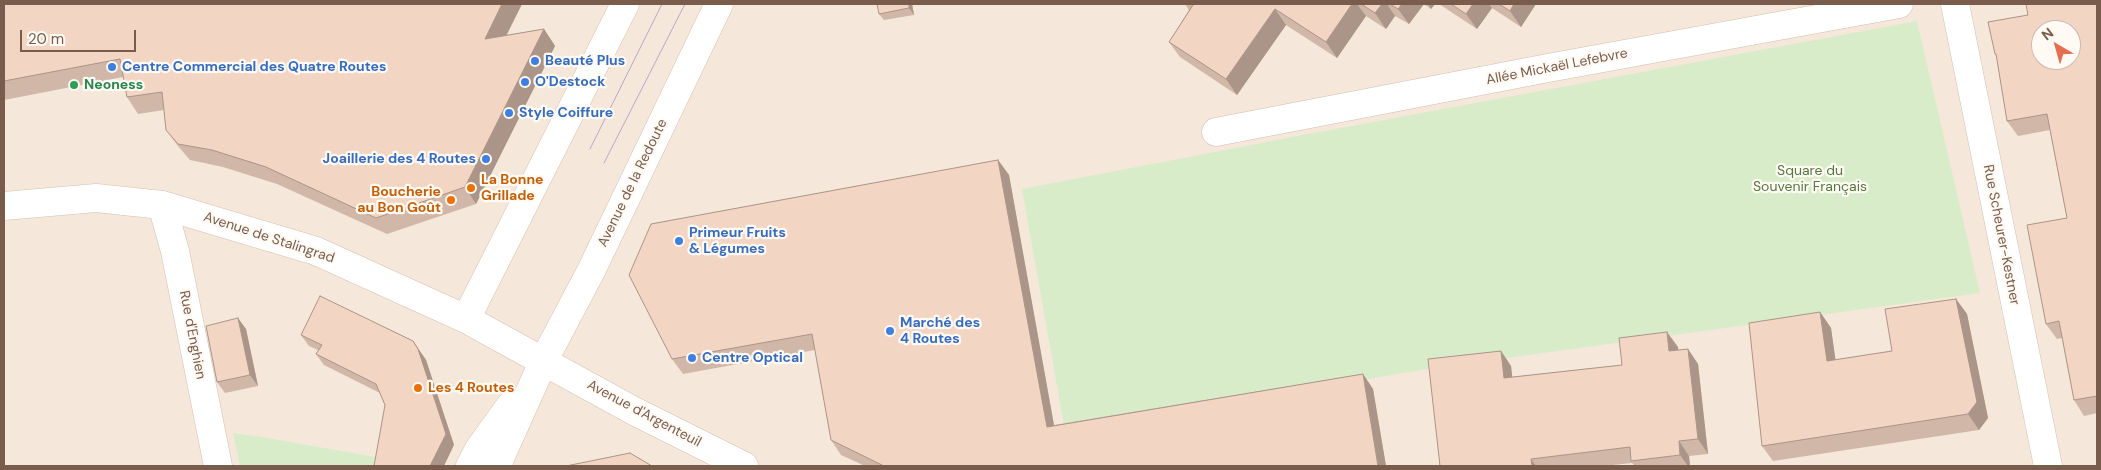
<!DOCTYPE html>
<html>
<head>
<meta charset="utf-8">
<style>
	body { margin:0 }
	#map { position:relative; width:2101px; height:470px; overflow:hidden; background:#fdf6ec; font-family:"DM Sans",sans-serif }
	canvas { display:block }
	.frame { position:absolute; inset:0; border:5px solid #7a5c4d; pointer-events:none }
	.north { position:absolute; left:2031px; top:20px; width:50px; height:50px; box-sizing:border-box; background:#fffaf3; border:1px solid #cabbb1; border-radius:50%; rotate:322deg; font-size:14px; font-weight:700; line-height:20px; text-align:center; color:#7a5c4d }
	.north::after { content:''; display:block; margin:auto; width:18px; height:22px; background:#e76f51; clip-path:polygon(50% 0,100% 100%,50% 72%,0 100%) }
	.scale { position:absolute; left:20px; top:30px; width:116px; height:22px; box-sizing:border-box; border:2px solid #7a5c4d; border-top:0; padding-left:6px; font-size:15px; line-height:18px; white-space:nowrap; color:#7a5c4d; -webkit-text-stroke:4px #fffaf3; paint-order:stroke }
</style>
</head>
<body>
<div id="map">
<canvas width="2101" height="470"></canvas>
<div class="frame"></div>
<div class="north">N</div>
<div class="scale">20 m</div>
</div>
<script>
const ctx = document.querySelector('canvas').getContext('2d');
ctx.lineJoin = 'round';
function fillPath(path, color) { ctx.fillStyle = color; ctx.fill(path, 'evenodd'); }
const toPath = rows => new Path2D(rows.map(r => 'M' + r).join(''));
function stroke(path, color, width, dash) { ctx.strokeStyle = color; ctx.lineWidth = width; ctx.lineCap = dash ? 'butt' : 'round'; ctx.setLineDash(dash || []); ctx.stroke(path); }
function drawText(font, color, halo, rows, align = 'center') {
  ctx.font = font + ' "DM Sans",sans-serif'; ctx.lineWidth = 4.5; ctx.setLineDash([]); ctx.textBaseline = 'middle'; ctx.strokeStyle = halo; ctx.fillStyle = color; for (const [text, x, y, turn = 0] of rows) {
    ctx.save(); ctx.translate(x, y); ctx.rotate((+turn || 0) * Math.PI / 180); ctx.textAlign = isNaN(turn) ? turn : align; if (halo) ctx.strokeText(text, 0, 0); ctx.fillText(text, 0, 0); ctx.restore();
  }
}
const residential = toPath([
	[4,4,2097,4,2097,466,4,466],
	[2041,30,2071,30,2071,60,2041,60]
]);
const green = toPath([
	[1917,21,1980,293,1427,369,1065,431,1022,189,1303,135],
	[233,433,262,437,426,466,240,466]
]);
const street = toPath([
	[1955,4,2048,466],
	[1216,132,1548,68,1899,4],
	[162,205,175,251,218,466]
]);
const secondary = toPath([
	[4,206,96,198,162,205,316,251,466,319,634,411,744,466],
	[466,319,625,4],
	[470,466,479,449,510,406],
	[498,466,500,458,544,360,591,271,719,4]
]);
const tram = toPath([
	[590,149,662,4],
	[604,163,685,4]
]);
const wall = toPath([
	[4,4,522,4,507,35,544,29,555,46,476,204,387,234,277,184,223,167,190,160,178,146,166,130,164,110,138,114,127,97,123,77,4,100],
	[877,4,912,4,914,15,884,20,879,14],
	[1185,4,1424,4,1409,24,1395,16,1386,29,1366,16,1337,58,1286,25,1237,95,1180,57,1169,42,1189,10],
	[1424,4,1435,4,1431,9],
	[1439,4,1536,4,1521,27,1492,8,1477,29],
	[2097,4,2097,413,2084,416,2074,400,2062,338,2057,339,2046,324,2067,218,2050,130,2018,136,2007,121,1997,57,1995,54],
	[998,160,1009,175,1054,425,1363,374,1373,389,1386,466,865,466,841,455,831,440,815,350,683,374,672,359],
	[1956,299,1967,314,1988,418,1979,430,1773,461,1762,446,1820,312,1831,328,1835,360,1892,351],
	[246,329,258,386,225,393,217,382],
	[301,335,413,341,426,360,454,445,385,405,380,393,324,365,316,354,318,350,309,346],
	[1678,347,1678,350,1688,349,1698,364,1708,454,1689,456,1690,466,1635,466,1632,463,1603,466,1440,466,1501,351,1511,366,1512,377,1622,365]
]);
const shadedWall = toPath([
	[502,4,522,4,496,55,485,39],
	[909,4,912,4,914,15,909,8],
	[1352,4,1357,4,1366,16,1337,58,1326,42],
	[1382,4,1387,4,1395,16,1386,29,1375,13],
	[1402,4,1424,4,1409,24,1398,9],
	[1428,4,1435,4,1431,9],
	[1473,4,1489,4,1492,8,1477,29,1466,14],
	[1514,4,1536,4,1521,27,1510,11],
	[1275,9,1286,25,1237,95,1226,79],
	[544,29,555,46,476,204,465,187],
	[998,160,1009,175,1057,442,1047,427],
	[1956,299,1967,314,1988,418,1979,430,1968,414],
	[1820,312,1831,328,1838,377,1827,361],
	[238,318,246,329,258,386,250,375],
	[1667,332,1678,347,1680,365,1669,351],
	[413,341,426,360,454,445,444,466,430,466],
	[1688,349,1698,364,1708,454,1698,439],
	[1501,351,1511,366,1514,393,1504,378],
	[1363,374,1373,389,1386,466,1378,466],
	[1679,441,1689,456,1690,466,1688,466,1680,455],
	[1531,459,1536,466,1532,466]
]);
const building = toPath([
	[4,4,502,4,485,39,544,29,465,187,376,218,266,167,212,150,178,144,166,130,162,92,127,97,120,59,4,81,4,4],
	[877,4,909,4,909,8,879,14,877,4],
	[1191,4,1352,4,1326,42,1275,9,1226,79,1169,42,1193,5,1191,4],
	[1361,4,1382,4,1375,13,1361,4],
	[1390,4,1402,4,1398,9,1390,4],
	[1451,4,1473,4,1466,14,1451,4],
	[1499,4,1514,4,1510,11,1499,4],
	[2026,4,2097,4,2097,396,2074,400,2059,321,2046,324,2027,225,2067,218,2047,114,2007,121,1996,54,1995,54,1988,22,2028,15,2026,4],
	[2041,30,2071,30,2071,60,2041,60,2041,30],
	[998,160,1047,427,1363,374,1378,466,884,466,831,440,812,334,672,359,629,275,651,224,998,160],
	[320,296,413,341,418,349,446,434,430,466,374,466,385,405,376,384,316,354,322,345,301,335,320,296],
	[1956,299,1977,402,1968,414,1762,446,1749,323,1820,312,1827,361,1892,351,1885,309,1956,299],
	[238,318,250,375,217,382,206,326,238,318],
	[1667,332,1669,351,1688,349,1698,439,1679,441,1680,455,1631,461,1630,447,1531,459,1532,466,1440,466,1428,359,1501,351,1504,378,1622,365,1619,338,1667,332],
	[630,453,652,466,566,466,630,453]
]);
const markers = [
	[535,61,5,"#3f7fe0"],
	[112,67,5,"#3f7fe0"],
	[525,82,5,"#3f7fe0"],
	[74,85,5,"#2e9e5b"],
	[509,113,5,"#3f7fe0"],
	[486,159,5,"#3f7fe0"],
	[471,188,5,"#e8710a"],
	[451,200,5,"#e8710a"],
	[679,241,5,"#3f7fe0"],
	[890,331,5,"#3f7fe0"],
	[692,358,5,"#3f7fe0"],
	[418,388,5,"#e8710a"]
];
const shopNames = [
	["Beauté Plus",545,61],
	["Centre Commercial des Quatre Routes",122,67],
	["O'Destock",535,82],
	["Style Coiffure",519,113],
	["Joaillerie des 4 Routes",476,159,"right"],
	["Primeur Fruits",689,233],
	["& Légumes",689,249],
	["Marché des",900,323],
	["4 Routes",900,339],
	["Centre Optical",702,358]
];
const streetNames = [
	["Allée Mickaël Lefebvre",1557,67,-11],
	["Avenue de la Redoute",633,183,-64],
	["Rue Scheurer-Kestner",2001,235,79],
	["Avenue de Stalingrad",269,238,18],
	["Rue d'Enghien",192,335,79],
	["Avenue d'Argenteuil",644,414,28]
];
const leisureNames = [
	["Neoness",84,85]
];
const parkNames = [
	["Square du",1810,171],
	["Souvenir Français",1810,187]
];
const foodNames = [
	["La Bonne",481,180],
	["Grillade",481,196],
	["Boucherie",441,192,"right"],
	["au Bon Goût",441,208,"right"],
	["Les 4 Routes",428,388]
];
fillPath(residential, '#f5e8da');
fillPath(green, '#d8ecc9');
stroke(street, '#d1beb0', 29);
stroke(secondary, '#d6c0b0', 29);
stroke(street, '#fff', 28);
stroke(secondary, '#fff', 28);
stroke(tram, '#b9a8c9', 1);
fillPath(wall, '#d1b7a8');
fillPath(shadedWall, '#aa9588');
fillPath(building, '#f3d5c3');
stroke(building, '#aa9588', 1);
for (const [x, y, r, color] of markers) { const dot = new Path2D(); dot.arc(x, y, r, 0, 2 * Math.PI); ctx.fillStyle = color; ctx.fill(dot); stroke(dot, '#fffaf3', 2); }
drawText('bold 14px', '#366cbe', '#fffaf3', shopNames, 'left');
drawText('14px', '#7a5c4d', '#fffaf3', streetNames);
drawText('bold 14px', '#27864d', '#fffaf3', leisureNames, 'left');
drawText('14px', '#537a41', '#fffaf3', parkNames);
drawText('bold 14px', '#c56008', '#fffaf3', foodNames, 'left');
</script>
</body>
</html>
